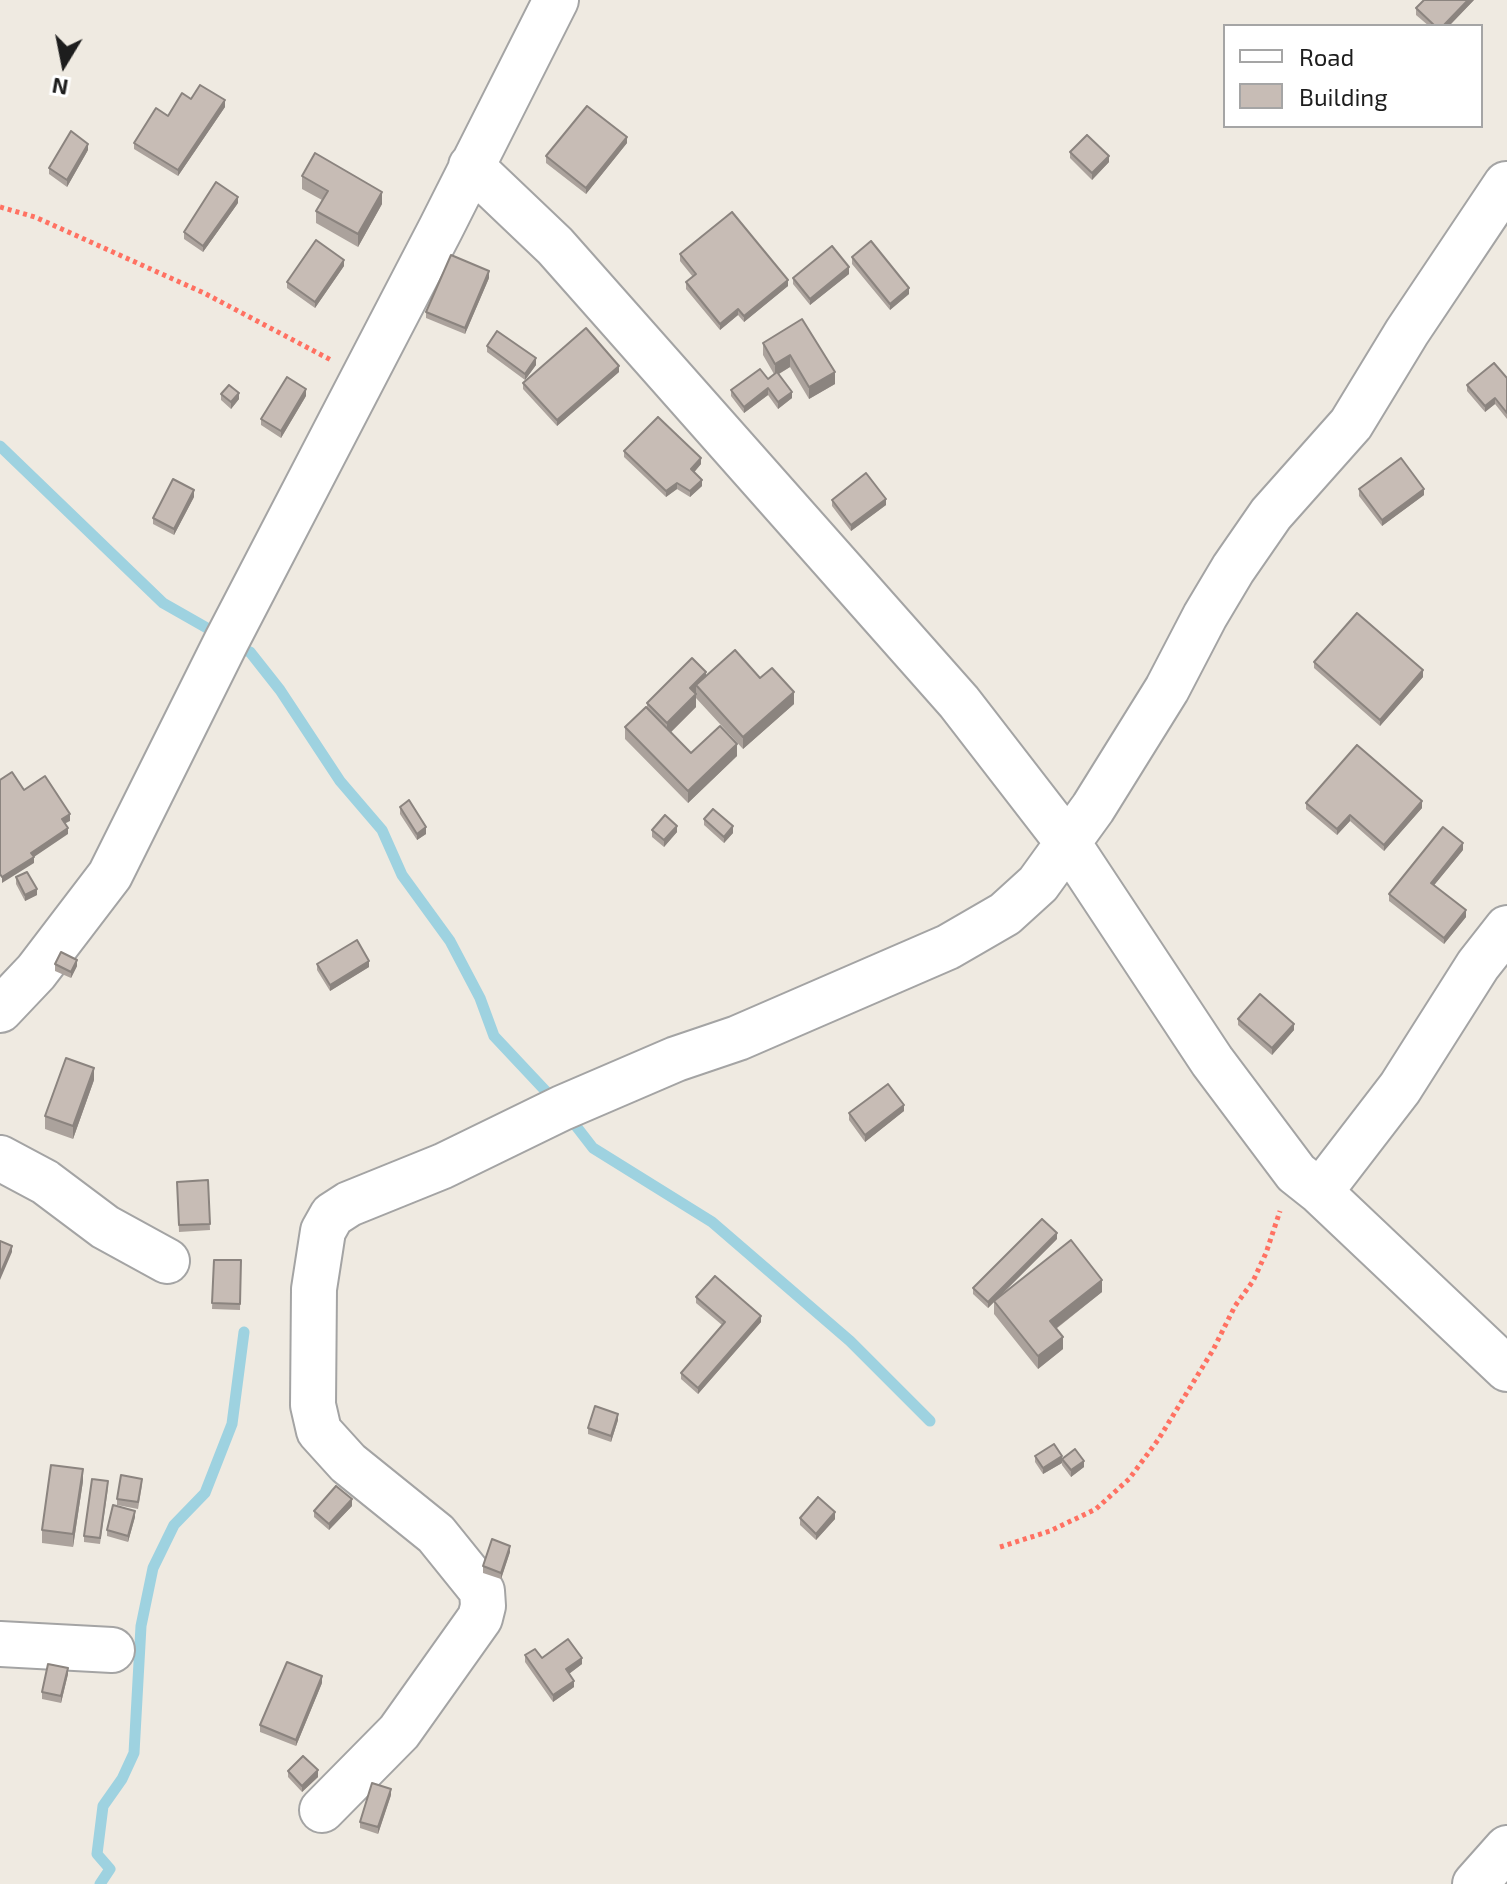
<!DOCTYPE html>
<html>
<head>
<meta charset="utf-8">
<style>
	body { margin:0 }
	#map { position:relative; width:1507px; height:1884px; overflow:hidden; background:#efeae1; font-family:"Exo 2",sans-serif }
	canvas { display:block }
	.legend { position:absolute; left:1223px; top:24px; width:260px; height:104px; box-sizing:border-box; background:#fff; border:2px solid #a5a5a5; margin:0; padding:10px 14px; list-style:none; font-size:24px; color:#1d1d1d }
	.legend li { display:flex; align-items:center; gap:16px; height:40px }
	.legend b { width:40px; border:2px solid #a5a5a5 }
	.north { position:absolute; left:24px; top:24px; width:80px; height:80px; -webkit-text-stroke:6px #fff; paint-order:stroke; rotate:190deg; font-size:22px; font-weight:700; line-height:32px; text-align:center; color:#1d1d1d }
	.north::after { content:''; display:block; margin:auto; width:28px; height:36px; background:#1d1d1d; clip-path:polygon(50% 0,100% 100%,50% 72%,0 100%) }
</style>
</head>
<body>
<div id="map">
<canvas width="1507" height="1884"></canvas>
<ul class="legend">
<li><b style="height:10px;background:#fff"></b>Road</li>
<li><b style="height:22px;background:#c7bcb5"></b>Building</li>
</ul>
<div class="north">N</div>
</div>
<script>
const ctx = document.querySelector('canvas').getContext('2d');
ctx.lineJoin = 'round';
const toPath = rows => new Path2D(rows.map(r => 'M' + r).join(''));
function stroke(path, color, width, dash) { ctx.strokeStyle = color; ctx.lineWidth = width; ctx.lineCap = dash ? 'butt' : 'round'; ctx.setLineDash(dash || []); ctx.stroke(path); }
function fillPath(path, color) { ctx.fillStyle = color; ctx.fill(path, 'evenodd'); }
const stream = toPath([
	[0,446,163,603,221,636],
	[235,647,250,652,280,690,340,781,382,830,402,875,450,941,480,998,494,1036,555,1101],
	[569,1117,593,1148,712,1222,850,1341,930,1421],
	[100,1884,110,1869,97,1854,103,1806,122,1779,134,1753,141,1626,153,1568,174,1525,205,1493,232,1424,244,1332]
]);
const path = toPath([
	[0,207,35,217,204,293,331,360],
	[1000,1547,1050,1531,1096,1509,1129,1479,1158,1440,1213,1350,1235,1306,1253,1281,1266,1253,1280,1211]
]);
const minor = toPath([
	[471,166,555,246,959,702,1068,843,1212,1061,1296,1173,1320,1192,1507,1369],
	[0,1010,36,972,110,875,227,640,441,228,556,0],
	[0,1158,45,1182,105,1227,167,1261],
	[1320,1192,1400,1088,1478,965,1507,928],
	[0,1644,112,1650],
	[322,1810,399,1732,480,1618,483,1606,482,1591,436,1534,348,1463,319,1431,313,1405,314,1289,323,1231,332,1215,349,1204,443,1166,562,1108,676,1059,738,1038,948,947,1005,914,1038,884,1093,808,1167,689,1205,616,1233,569,1271,514,1351,424,1407,332,1506,184],
	[1475,1884,1507,1848]
]);
const wall = toPath([
	[1474,0,1449,26,1429,26,1416,15,1416,8],
	[191,99,225,107,178,176,134,149,134,143],
	[627,143,586,194,546,163,546,156],
	[88,150,67,187,49,174,49,168],
	[1070,152,1109,162,1092,180,1070,158],
	[302,176,382,204,358,247,316,223,316,211,322,200,302,189],
	[238,203,203,252,184,239,184,232],
	[680,254,788,286,744,322,738,315,720,330,686,289,686,282,693,277,680,261],
	[852,257,909,294,890,310,852,264],
	[344,266,315,308,287,288,287,282],
	[849,274,810,305,793,284,793,278],
	[489,278,465,334,426,318,426,312],
	[802,319,835,384,809,399,790,367,779,374,792,398,778,409,768,395,744,413,731,396,731,390,768,379,774,374,763,355,763,343],
	[487,346,536,365,525,380,487,352],
	[619,372,557,426,523,389,523,383],
	[1507,378,1507,419,1495,404,1485,412,1467,391,1467,385],
	[221,394,239,399,231,409,221,400],
	[306,396,281,438,261,425,261,419],
	[624,451,701,464,694,472,702,486,690,497,677,489,666,497,624,457],
	[1359,489,1424,495,1382,526,1359,496],
	[194,497,174,535,153,524,153,518],
	[832,500,886,505,851,531,832,506],
	[1314,662,1423,677,1380,726,1314,668],
	[706,676,760,678,794,704,743,749,696,698,696,707,671,732,691,753,737,756,688,803,625,739,625,727,647,708,647,703],
	[1306,803,1422,808,1384,851,1350,821,1337,835,1306,809],
	[400,807,426,834,417,840,400,814],
	[704,819,733,833,724,843,704,825],
	[652,830,677,832,664,847,652,837],
	[1463,850,1434,885,1466,917,1444,944,1389,901,1389,894],
	[16,877,37,895,25,901,16,884],
	[55,964,77,966,71,978,55,971],
	[317,964,369,967,330,991,317,970],
	[1238,1019,1294,1030,1272,1055,1238,1025],
	[94,1080,73,1139,45,1129,45,1116],
	[904,1111,865,1142,849,1120,849,1113],
	[208,1180,210,1230,179,1232,177,1182],
	[1057,1239,997,1299,1102,1292,1056,1329,1063,1349,1038,1369,994,1314,994,1302,988,1308,973,1294,973,1288],
	[214,1260,241,1260,240,1310,212,1309],
	[696,1297,761,1322,698,1394,681,1379,681,1373,722,1325,696,1303],
	[618,1420,611,1442,588,1434,588,1428],
	[1035,1456,1062,1458,1084,1467,1071,1477,1062,1465,1062,1463,1043,1474,1035,1462],
	[83,1481,73,1547,42,1543,42,1530],
	[142,1485,138,1509,117,1505,117,1499],
	[108,1488,100,1544,84,1542,84,1536],
	[352,1506,329,1530,314,1517,314,1511],
	[135,1517,128,1542,107,1536,107,1530],
	[800,1518,835,1519,816,1540,800,1525],
	[510,1552,501,1579,483,1573,483,1566],
	[525,1655,582,1664,569,1674,574,1687,553,1702,525,1662],
	[68,1674,61,1703,42,1699,42,1692],
	[322,1683,296,1746,260,1732,260,1725],
	[288,1771,318,1777,302,1792,288,1777],
	[391,1795,378,1834,360,1828,360,1822]
]);
const shadedWall = toPath([
	[1468,0,1474,0,1449,26,1443,26],
	[225,100,225,107,178,176,178,170],
	[627,137,627,143,586,194,586,188],
	[88,144,88,150,67,187,67,180],
	[1109,156,1109,162,1092,180,1092,173],
	[382,192,382,204,358,247,358,234],
	[238,197,238,203,203,252,203,246],
	[344,260,344,266,315,308,315,302],
	[849,267,849,274,810,305,810,299],
	[489,271,489,278,465,334,465,328],
	[788,280,788,286,744,322,744,316],
	[909,288,909,294,890,310,890,304],
	[738,309,738,315,720,330,720,324],
	[790,355,790,367,775,376,775,364],
	[536,358,536,365,525,380,525,374],
	[619,366,619,372,557,426,557,420],
	[835,372,835,384,809,399,809,387],
	[768,388,768,395,744,413,744,407],
	[306,389,306,396,281,438,281,431],
	[792,392,792,398,778,409,778,402],
	[239,393,239,399,231,409,231,402],
	[1495,398,1495,404,1485,412,1485,406],
	[701,458,701,464,691,476,691,469],
	[702,480,702,486,690,497,690,491],
	[677,483,677,489,666,497,666,491],
	[1424,489,1424,495,1382,526,1382,520],
	[194,490,194,497,174,535,174,529],
	[886,499,886,505,851,531,851,525],
	[1423,670,1423,677,1380,726,1380,720],
	[706,672,706,685,696,685,696,707,667,736,667,723,690,688],
	[794,692,794,704,743,749,743,737],
	[737,744,737,756,688,803,688,791],
	[1422,801,1422,808,1384,851,1384,845],
	[70,814,70,821,62,825,62,819],
	[1350,815,1350,821,1337,835,1337,829],
	[677,826,677,832,664,847,664,840],
	[733,826,733,833,724,843,724,837],
	[426,827,426,834,417,840,417,834],
	[68,828,68,834,34,857,34,863,2,883,2,877,31,853],
	[1463,843,1463,850,1431,889,1431,883],
	[37,889,37,895,25,901,25,895],
	[1466,910,1466,917,1444,944,1444,938],
	[77,960,77,966,71,978,71,972],
	[369,961,369,967,330,991,330,985],
	[1294,1024,1294,1030,1272,1055,1272,1048],
	[94,1068,94,1080,73,1139,73,1126],
	[904,1105,904,1111,865,1142,865,1135],
	[1057,1233,1057,1239,988,1308,988,1302],
	[12,1246,12,1252,0,1280,0,1274],
	[1102,1280,1102,1292,1050,1333,1050,1321],
	[761,1316,761,1322,698,1394,698,1388],
	[1063,1337,1063,1349,1038,1369,1038,1356],
	[618,1414,618,1420,611,1442,611,1436],
	[1062,1456,1062,1463,1043,1474,1043,1468],
	[1084,1461,1084,1467,1071,1477,1071,1470],
	[83,1469,83,1481,73,1547,73,1534],
	[352,1499,352,1506,329,1530,329,1524],
	[135,1511,135,1517,128,1542,128,1536],
	[835,1512,835,1519,816,1540,816,1534],
	[510,1546,510,1552,501,1579,501,1573],
	[582,1658,582,1664,566,1676,566,1669],
	[68,1668,68,1674,61,1703,61,1696],
	[322,1676,322,1683,296,1746,296,1740],
	[574,1681,574,1687,553,1702,553,1695],
	[318,1770,318,1777,302,1792,302,1786],
	[391,1789,391,1795,378,1834,378,1827]
]);
const building = toPath([
	[1424,0,1468,0,1443,26,1435,26,1416,8,1424,0],
	[200,85,225,100,178,170,134,143,156,108,168,116,182,93,191,99,200,85],
	[587,106,627,137,586,188,546,156,587,106],
	[71,131,88,144,67,180,49,168,71,131],
	[1087,135,1109,156,1092,173,1070,152,1087,135],
	[315,153,382,192,358,234,316,211,328,191,302,176,315,153],
	[216,182,238,197,203,246,184,232,216,182],
	[732,212,788,280,744,316,738,309,720,324,686,282,696,274,680,254,732,212],
	[316,240,344,260,315,302,287,282,316,240],
	[871,241,909,288,890,304,852,257,871,241],
	[832,246,849,267,810,299,793,278,832,246],
	[451,255,489,271,465,328,426,312,451,255],
	[802,319,835,372,809,387,790,355,775,364,763,343,802,319],
	[586,328,619,366,557,420,523,383,586,328],
	[497,331,536,358,525,374,487,346,497,331],
	[1494,363,1507,378,1507,413,1495,398,1485,406,1467,385,1494,363],
	[760,369,768,379,777,372,792,392,778,402,768,388,744,407,731,390,760,369],
	[287,377,306,389,281,431,261,419,287,377],
	[229,385,239,393,231,402,221,394,229,385],
	[658,417,701,458,691,469,702,480,690,491,677,483,666,491,624,451,658,417],
	[1401,458,1424,489,1382,520,1359,489,1401,458],
	[866,473,886,499,851,525,832,500,866,473],
	[173,479,194,490,174,529,153,518,173,479],
	[1357,613,1423,670,1380,720,1314,662,1357,613],
	[735,650,760,678,772,668,794,692,743,737,696,685,735,650],
	[692,658,706,672,690,688,696,694,667,723,647,703,692,658],
	[646,707,691,753,720,726,737,744,688,791,625,727,646,707],
	[1357,745,1422,801,1384,845,1350,815,1337,829,1306,803,1357,745],
	[12,772,24,790,45,776,70,814,62,819,68,828,31,853,34,857,2,877,0,874,0,780,12,772],
	[409,800,426,827,417,834,400,807,409,800],
	[713,809,733,826,724,837,704,819,713,809],
	[665,815,677,826,664,840,652,830,665,815],
	[1443,827,1463,843,1431,883,1466,910,1444,938,1389,894,1443,827],
	[27,872,37,889,25,895,16,877,27,872],
	[357,940,369,961,330,985,317,964,357,940],
	[61,952,77,960,71,972,55,964,61,952],
	[1260,994,1294,1024,1272,1048,1238,1019,1260,994],
	[66,1058,94,1068,73,1126,45,1116,66,1058],
	[888,1084,904,1105,865,1135,849,1113,888,1084],
	[208,1180,210,1224,179,1225,177,1182,208,1180],
	[1042,1219,1057,1233,988,1302,973,1288,1042,1219],
	[1071,1240,1102,1280,1050,1321,1063,1337,1038,1356,994,1301,1071,1240],
	[0,1241,12,1246,0,1274,0,1241],
	[214,1260,241,1260,240,1304,212,1303,214,1260],
	[715,1276,761,1316,698,1388,681,1373,725,1322,696,1297,715,1276],
	[595,1406,618,1414,611,1436,588,1428,595,1406],
	[1054,1444,1062,1456,1043,1468,1035,1456,1054,1444],
	[1075,1449,1084,1461,1071,1470,1062,1459,1075,1449],
	[51,1465,83,1469,73,1534,42,1530,51,1465],
	[121,1475,142,1479,138,1502,117,1499,121,1475],
	[92,1479,108,1481,100,1538,84,1536,92,1479],
	[336,1486,352,1499,329,1524,314,1511,336,1486],
	[818,1497,835,1512,816,1534,800,1518,818,1497],
	[113,1505,135,1511,128,1536,107,1530,113,1505],
	[492,1539,510,1546,501,1573,483,1566,492,1539],
	[568,1639,582,1658,566,1669,574,1681,553,1695,525,1655,535,1649,542,1658,568,1639],
	[287,1662,322,1676,296,1740,260,1725,287,1662],
	[48,1664,68,1668,61,1696,42,1692,48,1664],
	[303,1756,318,1770,302,1786,288,1771,303,1756],
	[372,1783,391,1789,378,1827,360,1822,372,1783]
]);
stroke(stream, '#9ed2e0', 11);
stroke(minor, '#a4a4a4', 48);
stroke(path, '#ff7162', 5, [4, 4]);
stroke(minor, '#fff', 44);
fillPath(wall, '#aba29c');
fillPath(shadedWall, '#8b847f');
fillPath(building, '#c7bcb5');
stroke(building, '#8b847f', 2);
</script>
</body>
</html>
